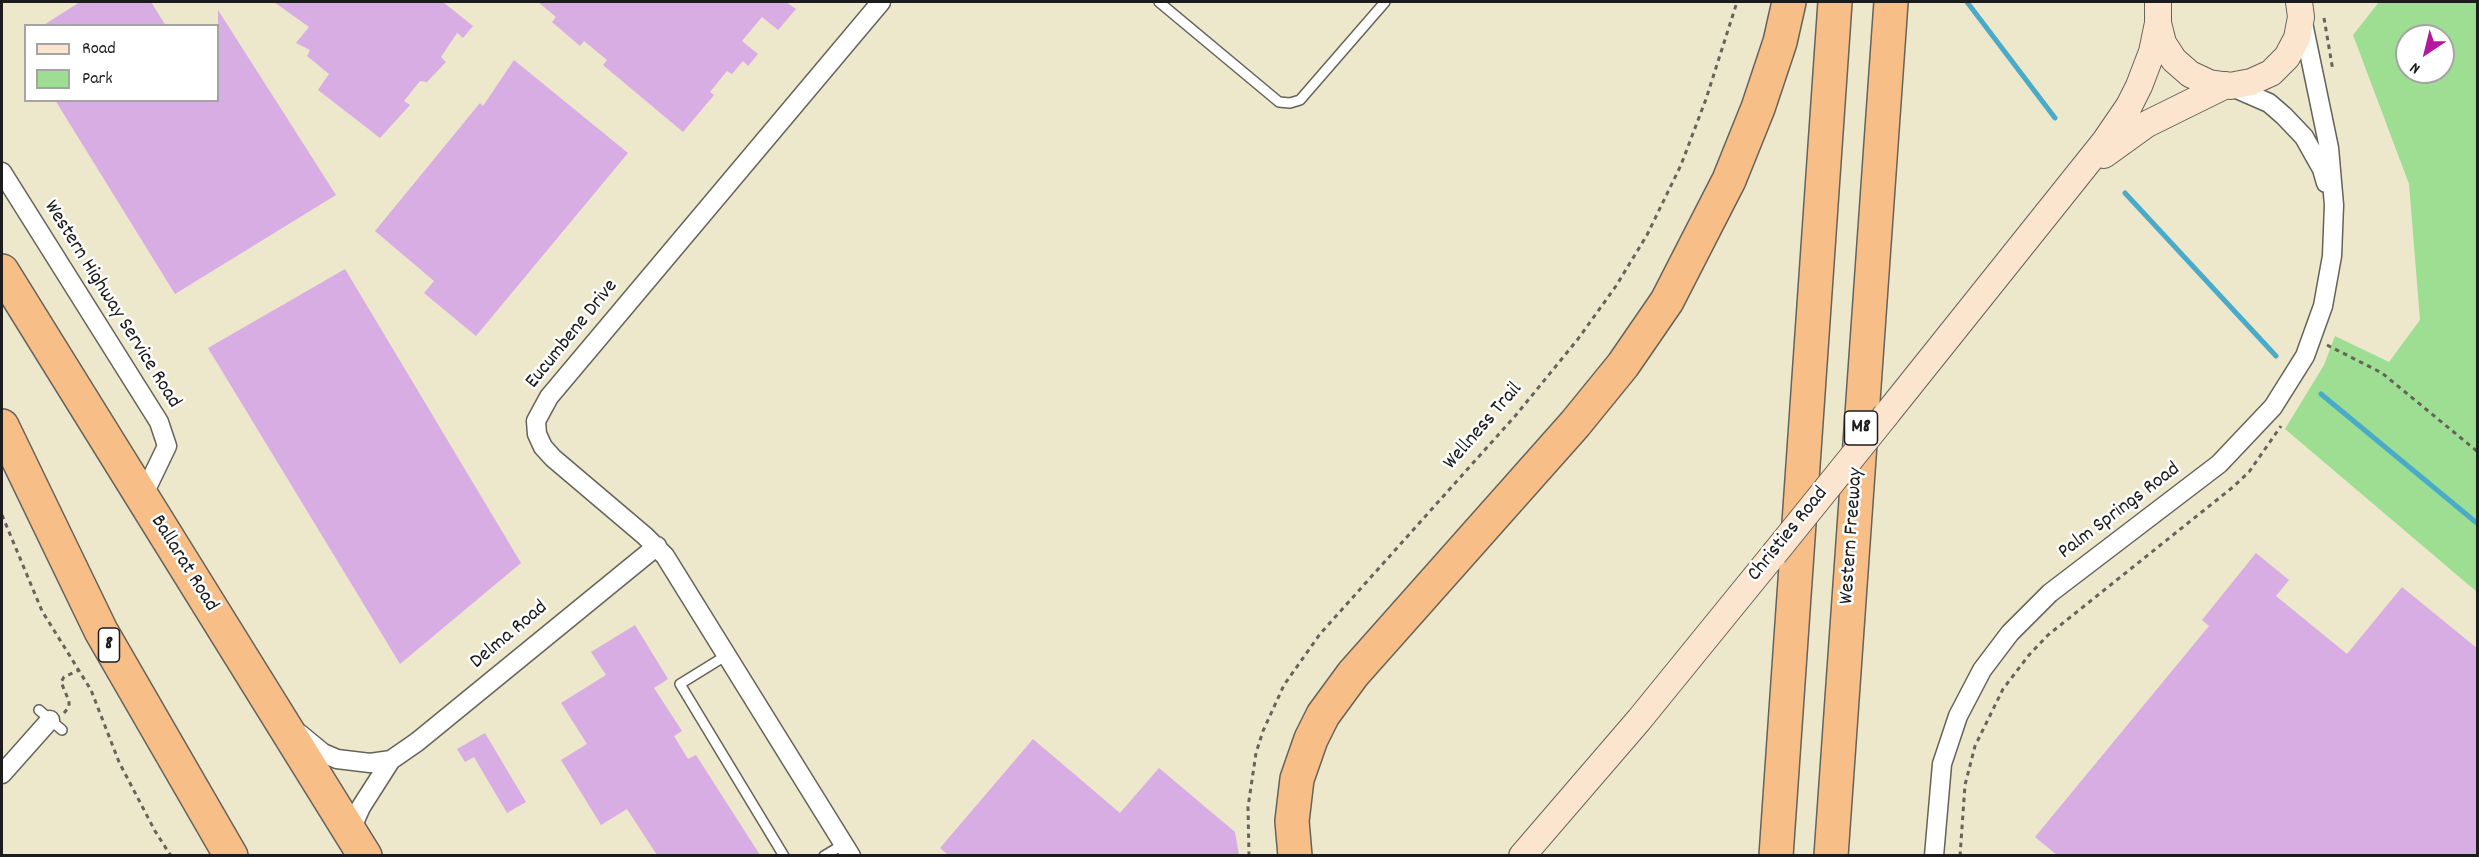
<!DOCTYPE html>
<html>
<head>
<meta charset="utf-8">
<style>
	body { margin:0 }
	#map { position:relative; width:2479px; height:857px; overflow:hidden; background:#ede7cc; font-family:Dekko,sans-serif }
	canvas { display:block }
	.frame { position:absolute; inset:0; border:3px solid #1c1c1c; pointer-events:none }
	.legend { position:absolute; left:24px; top:24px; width:195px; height:78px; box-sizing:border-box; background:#fff; border:2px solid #a4a4a4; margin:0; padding:8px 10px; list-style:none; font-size:18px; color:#1c1c1c }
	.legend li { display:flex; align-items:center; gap:12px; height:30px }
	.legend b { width:30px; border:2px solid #a4a4a4 }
	.north { position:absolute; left:2395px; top:24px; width:60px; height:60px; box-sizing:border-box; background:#fff; border:2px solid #a4a4a4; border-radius:50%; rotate:215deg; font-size:16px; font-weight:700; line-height:24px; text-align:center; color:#1c1c1c }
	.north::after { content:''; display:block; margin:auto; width:21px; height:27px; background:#b5179e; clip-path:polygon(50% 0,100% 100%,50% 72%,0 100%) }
</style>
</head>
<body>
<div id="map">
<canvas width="2479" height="857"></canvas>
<div class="frame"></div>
<ul class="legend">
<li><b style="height:8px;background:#fce5cf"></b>Road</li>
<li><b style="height:16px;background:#9ede93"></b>Park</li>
</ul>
<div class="north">N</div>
</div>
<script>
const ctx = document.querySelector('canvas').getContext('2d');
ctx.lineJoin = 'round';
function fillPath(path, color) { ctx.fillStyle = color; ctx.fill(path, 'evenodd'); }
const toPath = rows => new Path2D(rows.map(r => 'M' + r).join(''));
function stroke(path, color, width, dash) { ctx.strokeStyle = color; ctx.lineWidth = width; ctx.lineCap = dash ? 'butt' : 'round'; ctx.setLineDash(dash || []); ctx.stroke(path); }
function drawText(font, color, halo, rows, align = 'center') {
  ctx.font = font + ' Dekko,sans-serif'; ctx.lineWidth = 5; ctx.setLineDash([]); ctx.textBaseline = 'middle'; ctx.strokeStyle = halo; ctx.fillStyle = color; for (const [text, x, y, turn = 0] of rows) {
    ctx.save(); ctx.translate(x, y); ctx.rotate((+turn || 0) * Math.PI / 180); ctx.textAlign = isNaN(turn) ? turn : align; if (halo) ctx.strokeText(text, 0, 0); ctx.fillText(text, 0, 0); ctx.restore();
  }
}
const green = toPath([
	[2379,2,2477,2,2477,592,2285,429,2324,365,2335,336,2389,362,2420,320,2409,184,2353,35],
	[2407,36,2443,36,2443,72,2407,72]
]);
const stream = toPath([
	[1967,2,2055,118],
	[2125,193,2276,356],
	[2321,394,2478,524]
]);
const building = toPath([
	[80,2,151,2,166,26,42,26],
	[274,2,443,2,473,26,463,38,457,33,441,57,446,62,427,82,420,81,404,101,410,105,380,138,318,90,329,74,307,56,310,50,296,43,309,27],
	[538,2,786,2,796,9,778,30,762,17,742,41,758,54,748,66,743,61,732,74,727,71,710,92,714,95,683,132,603,65,607,60,584,41,580,46,552,22,556,17],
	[218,10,336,195,175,294,55,100,218,100],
	[514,60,628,153,476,336,424,293,434,281,375,231,480,103,483,106],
	[345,269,521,563,400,664,208,348],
	[2256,553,2289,580,2276,596,2347,654,2402,587,2478,649,2478,855,2057,855,2035,837,2209,626,2202,620],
	[635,625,668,679,654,688,682,731,674,736,688,759,696,755,760,855,657,855,627,809,601,825,561,760,587,744,561,703,606,675,591,652],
	[485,733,526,802,507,813,474,757,465,762,457,749],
	[1033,739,1120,813,1159,768,1235,832,1239,855,948,855,940,848]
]);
const path = toPath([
	[2324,18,2333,71],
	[2327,345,2382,373,2478,452],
	[2,515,42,611,91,690,119,762,155,831,171,856],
	[64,713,69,707,69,701,61,682,64,677,79,670],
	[1249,856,1248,807,1256,753,1263,731,1284,685,1320,634,1516,415,1578,339,1616,286,1647,235,1681,165,1706,99,1737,2],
	[1960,856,1965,785,1975,746,2003,689,2029,655,2048,635,2233,487,2249,472,2281,426]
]);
const lane = toPath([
	[1159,2,1279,102,1290,103,1300,100,1385,2],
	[727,655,680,684,784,856],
	[39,710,62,730],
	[824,856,844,844]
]);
const street = toPath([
	[2230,86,2269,103,2284,116,2304,137,2322,169,2326,183],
	[2,172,159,422,167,446,142,498],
	[300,734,323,753,337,759,370,763,391,760],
	[2,774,50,720],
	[350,832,361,807,391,760,417,742,657,546],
	[851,856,665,556,645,536,553,458,543,447,537,434,536,421,549,397,881,2],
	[1934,856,1942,764,1958,716,1982,670,2010,633,2050,593,2219,464,2273,407,2305,356,2323,306,2332,256,2334,205,2329,148,2303,23]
]);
const secondary = toPath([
	[2158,2,2158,23,2163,43,2174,60,2190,74,2209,83,2230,86,2251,82,2271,73,2287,57,2297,38,2301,17,2299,2],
	[2104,155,2147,124,2226,85],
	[1886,415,2105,141,2129,106,2139,86,2152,52,2158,23],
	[1522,856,1639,720,1774,554]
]);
const highway = toPath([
	[2,271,365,856],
	[2,426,101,631,231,856],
	[1295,856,1292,821,1297,779,1311,739,1323,715,1353,674,1575,424,1623,365,1667,301,1729,180,1758,108,1780,42,1789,2],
	[1776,856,1835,2],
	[1831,856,1891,2]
]);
const secondaryBridge = toPath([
	[1774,554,1886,415]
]);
const shields = [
	[1861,428,33],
	[109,645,21]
];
const shieldNames = [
	["M8",1861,428],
	["8",109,645]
];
const streetNames = [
	["Western Highway Service Road",111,305,58],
	["Eucumbene Drive",573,335,-51],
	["Wellness Trail",1484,427,-49],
	["Palm Springs Road",2120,512,-37],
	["Christies Road",1789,535,-51],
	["Western Freeway",1853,536,-86],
	["Ballarat Road",183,564,58],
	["Delma Road",510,636,-40]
];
fillPath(green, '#9ede93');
stroke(stream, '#49abc8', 5);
fillPath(building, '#d7ade4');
stroke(lane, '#65635a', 12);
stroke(street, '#65635a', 21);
stroke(secondary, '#65635a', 28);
stroke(highway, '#65635a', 36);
stroke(path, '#65635a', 3, [4.5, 4.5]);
stroke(lane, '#fff', 9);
stroke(street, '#fff', 18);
stroke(secondary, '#fce5cf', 26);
stroke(highway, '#f7be88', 33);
stroke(secondaryBridge, '#65635a', 28, []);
stroke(secondaryBridge, '#fce5cf', 26);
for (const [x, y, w] of shields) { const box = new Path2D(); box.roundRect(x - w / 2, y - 17, w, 34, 4.5); ctx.fillStyle = '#fff'; ctx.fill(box); stroke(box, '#1c1c1c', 1.5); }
drawText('bold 20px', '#1c1c1c', null, shieldNames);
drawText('21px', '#1c1c1c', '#fff', streetNames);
</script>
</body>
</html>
